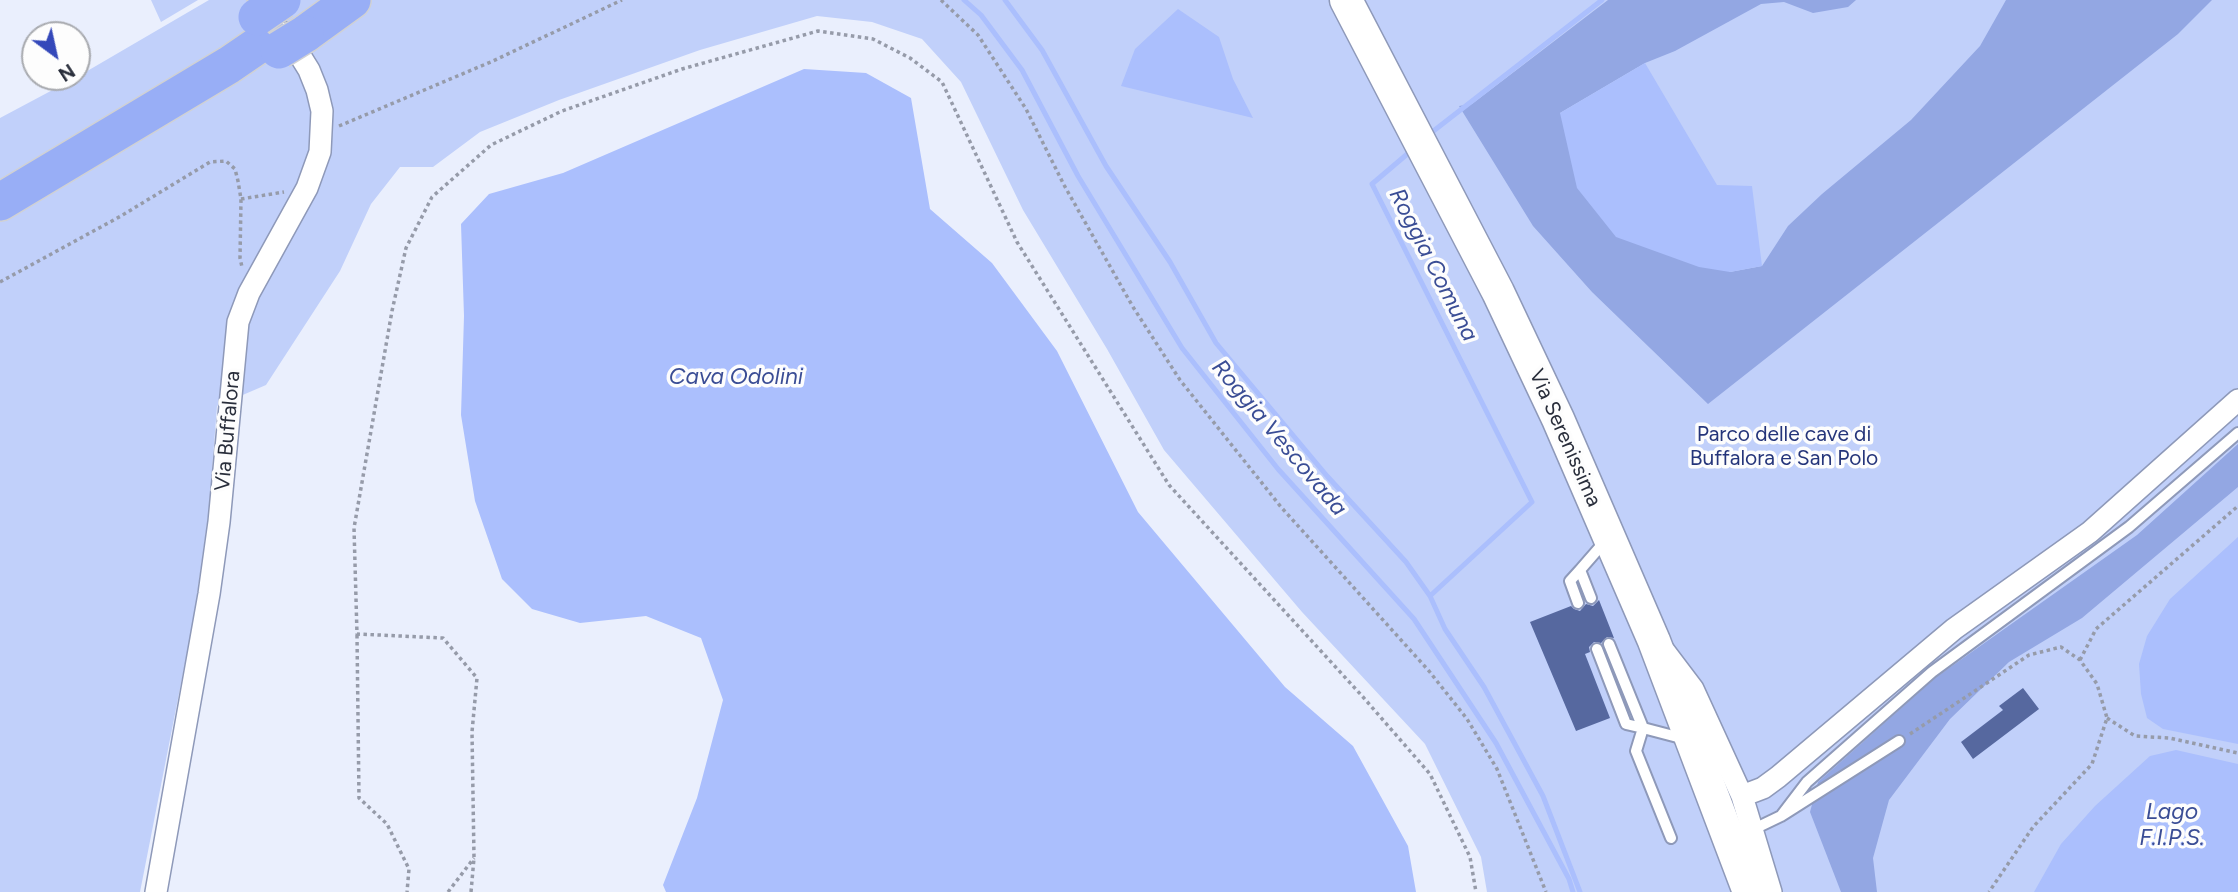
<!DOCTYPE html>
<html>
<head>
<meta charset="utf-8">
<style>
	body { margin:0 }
	#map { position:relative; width:2238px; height:892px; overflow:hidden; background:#eaeffd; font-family:Figtree,sans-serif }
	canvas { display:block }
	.north { position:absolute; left:21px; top:21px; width:70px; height:70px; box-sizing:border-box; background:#fdfdfd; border:2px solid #a8aaaf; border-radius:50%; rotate:147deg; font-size:19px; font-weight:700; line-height:28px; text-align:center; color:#292e3b }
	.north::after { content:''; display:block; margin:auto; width:24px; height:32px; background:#3448ba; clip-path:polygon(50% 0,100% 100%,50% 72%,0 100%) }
</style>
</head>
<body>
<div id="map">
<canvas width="2238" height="892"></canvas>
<div class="north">N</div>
</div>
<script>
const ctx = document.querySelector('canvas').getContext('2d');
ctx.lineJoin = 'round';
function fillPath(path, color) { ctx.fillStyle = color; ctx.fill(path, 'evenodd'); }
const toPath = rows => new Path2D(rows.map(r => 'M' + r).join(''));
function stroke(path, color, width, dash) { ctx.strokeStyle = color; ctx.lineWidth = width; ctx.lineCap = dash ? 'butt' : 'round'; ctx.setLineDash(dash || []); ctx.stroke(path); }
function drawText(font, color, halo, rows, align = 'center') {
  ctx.font = font + ' Figtree,sans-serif'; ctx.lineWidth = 7; ctx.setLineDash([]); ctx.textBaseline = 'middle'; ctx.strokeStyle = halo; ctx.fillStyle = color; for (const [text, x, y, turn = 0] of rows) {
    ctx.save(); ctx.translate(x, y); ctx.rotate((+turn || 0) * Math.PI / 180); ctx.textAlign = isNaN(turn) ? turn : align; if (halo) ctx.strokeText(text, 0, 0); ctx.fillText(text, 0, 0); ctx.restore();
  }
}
const green = toPath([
	[151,0,198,0,161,22],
	[209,0,2238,0,2238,892,1487,892,1481,857,1425,744,1302,612,1164,450,1107,349,1023,210,961,82,922,39,872,22,817,16,700,50,559,100,480,132,433,167,400,167,371,204,340,271,266,385,217,406,209,509,194,617,140,892,0,892,0,118,77,77]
]);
const forest = toPath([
	[1608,0,1856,0,1848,7,1813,13,1784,2,1761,4,1675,51,1645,63,1560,113,1730,272,1762,266,1788,226,1822,194,1911,120,1980,46,2006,0,2212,0,2178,34,1708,404,1592,292,1533,226,1459,106,1472,104],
	[2238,444,2238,487,2082,618,2009,662,1950,719,1889,800,1873,858,1877,892,1841,892,1810,812,1818,782,1935,678,2137,535]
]);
const water = toPath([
	[1178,9,1219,37,1233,79,1253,118,1121,86,1135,49],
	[1645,63,1717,185,1752,186,1762,266,1730,272,1699,267,1616,237,1577,188,1560,113],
	[804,69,866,73,911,98,930,209,992,263,1057,351,1138,512,1285,687,1353,746,1408,846,1416,892,666,892,663,885,697,798,723,700,701,638,646,616,580,623,532,609,502,579,475,501,461,415,464,316,461,224,489,194,563,173],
	[2238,537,2238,744,2163,729,2147,718,2141,694,2139,664,2147,636,2170,599],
	[2176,750,2238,764,2238,892,2034,892,2061,844,2095,806,2150,756]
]);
const stream = toPath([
	[964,0,981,15,1022,70,1078,176,1182,348,1278,469,1414,619,1496,743,1569,879,1573,892],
	[1005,0,1042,50,1106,166,1170,262,1216,343,1327,476,1406,562,1430,596,1445,629,1484,687,1543,796,1580,892],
	[1427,136,1602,0],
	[1412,150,1372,184,1532,502,1430,596]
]);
const building = toPath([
	[1599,600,1614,638,1607,637,1601,643,1594,642,1589,647,1590,652,1585,654,1610,718,1576,731,1530,622,1571,606,1574,609,1580,611,1586,604,1593,606],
	[2023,688,2039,709,1973,759,1961,742,2003,710,1999,706]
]);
const path = toPath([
	[941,0,978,35,1026,109,1064,185,1133,307,1180,380,1281,507,1429,671,1467,719,1497,769,1546,892],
	[339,126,493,61,622,0],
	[241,199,284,192],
	[0,282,121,216,210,162,226,161,235,169,238,181,241,199,240,258,242,267],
	[357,635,359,798,387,824,409,869,407,892],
	[2080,660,2096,629,2238,506],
	[2107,718,2135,736,2169,738,2238,753],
	[1910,734,2029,655,2061,647,2080,660,2097,684,2107,718,2092,764,2033,827,1989,892],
	[448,892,474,858],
	[471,892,474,858,472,732,477,678,443,638,357,634,354,528,392,311,406,248,432,197,491,145,562,111,682,69,818,31,873,39,910,58,942,82,1017,242,1169,485,1363,697,1430,774,1470,857,1476,892]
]);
const service = toPath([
	[1591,598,1580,570,1607,539],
	[1578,603,1570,581,1580,570],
	[1609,644,1643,728,1685,739],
	[1597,649,1626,724,1643,728,1636,751,1671,838],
	[1781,816,1807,782,1932,672,2129,527,2238,433],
	[1754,829,1781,816,1899,741]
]);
const minor = toPath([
	[1665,652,1693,689,1742,796,1771,892],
	[1742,796,1763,788,1778,777,1954,629,2090,532,2238,400],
	[156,892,209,594,219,522,238,322,249,293,307,188,320,152,322,111,317,90,309,70,286,33]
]);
const secondary = toPath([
	[1346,0,1498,292,1558,419,1654,641,1749,892]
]);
const trunk = toPath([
	[305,34,352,0],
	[0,202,229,65,270,37]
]);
const trunkBridge = toPath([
	[257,17,282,0],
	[279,50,305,34]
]);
const streetNames = [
	["Via Buffalora",228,431,-85],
	["Via Serenissima",1565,438,66]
];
const parkNames = [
	["Parco delle cave di",1784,435],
	["Buffalora e San Polo",1784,459]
];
const waterNames = [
	["Roggia Comuna",1433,265,63],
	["Cava Odolini",736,377],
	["Roggia Vescovada",1279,438,50],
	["Lago",2172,812],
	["F.I.P.S.",2172,838]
];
fillPath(green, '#c1d0fa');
fillPath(forest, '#93a7e3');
fillPath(water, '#abbffd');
stroke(stream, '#abbffd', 5);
fillPath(building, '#56689f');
stroke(service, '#8e99b9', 14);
stroke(minor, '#8e99b9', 24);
stroke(secondary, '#8e99b9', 35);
stroke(trunk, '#d0d1d4', 40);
stroke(path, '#969ba9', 3.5, [3.5, 3.5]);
stroke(service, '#fff', 10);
stroke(minor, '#fff', 21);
stroke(secondary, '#fff', 32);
stroke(trunk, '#98aef6', 37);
stroke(trunkBridge, '#d0d1d4', 40, []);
stroke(trunkBridge, '#98aef6', 37);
drawText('21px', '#292e3b', '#fdfdfd', streetNames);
drawText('21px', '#25357a', '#fdfdfd', parkNames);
drawText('italic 23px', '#3a4d95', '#fdfdfd', waterNames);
</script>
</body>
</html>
